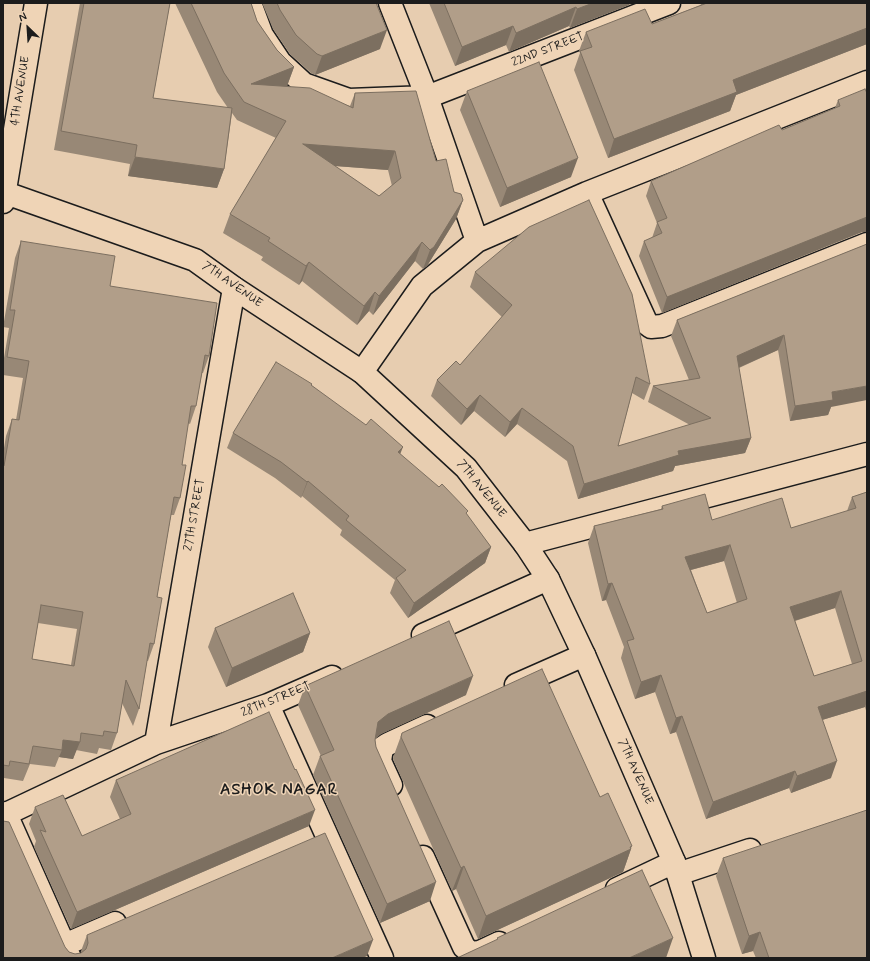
<!DOCTYPE html>
<html>
<head>
<meta charset="utf-8">
<style>
	body { margin:0 }
	#map { position:relative; width:870px; height:961px; overflow:hidden; background:#e7cdb0; font-family:Mynerve,sans-serif }
	canvas { display:block }
	.frame { position:absolute; inset:0; border:4px solid #1c1c1c; pointer-events:none }
	.north { position:absolute; left:8px; top:8px; width:40px; height:40px; -webkit-text-stroke:3px #efd4b6; paint-order:stroke; rotate:335deg; font-size:11px; font-weight:700; line-height:16px; text-align:center; color:#1c1c1c }
	.north::after { content:''; display:block; margin:auto; width:14px; height:18px; background:#1c1c1c; clip-path:polygon(50% 0,100% 100%,50% 72%,0 100%) }
</style>
</head>
<body>
<div id="map">
<canvas width="870" height="961"></canvas>
<div class="frame"></div>
<div class="north">N</div>
</div>
<script>
const ctx = document.querySelector('canvas').getContext('2d');
ctx.lineJoin = 'round';
const toPath = rows => new Path2D(rows.map(r => 'M' + r).join(''));
function stroke(path, color, width, dash) { ctx.strokeStyle = color; ctx.lineWidth = width; ctx.lineCap = dash ? 'butt' : 'round'; ctx.setLineDash(dash || []); ctx.stroke(path); }
function fillPath(path, color) { ctx.fillStyle = color; ctx.fill(path, 'evenodd'); }
function drawText(font, color, halo, rows, align = 'center') {
  ctx.font = font + ' Mynerve,sans-serif'; ctx.lineWidth = 3; ctx.setLineDash([]); ctx.textBaseline = 'middle'; ctx.strokeStyle = halo; ctx.fillStyle = color; for (const [text, x, y, turn = 0] of rows) {
    ctx.save(); ctx.translate(x, y); ctx.rotate((+turn || 0) * Math.PI / 180); ctx.textAlign = isNaN(turn) ? turn : align; if (halo) ctx.strokeText(text, 0, 0); ctx.fillText(text, 0, 0); ctx.restore();
  }
}
const minor = toPath([
	[250,3,262,35,280,62,304,84,349,100,427,97,669,3],
	[390,3,427,97,477,241],
	[587,193,647,324,651,327,662,326,867,244],
	[362,372,422,286,477,241,587,193,867,82],
	[525,544,867,454],
	[423,635,548,579],
	[516,685,584,655],
	[268,705,382,958],
	[156,743,234,288],
	[391,785,380,761,382,748,388,744,427,726],
	[3,813,6,814,156,743,268,705,332,677],
	[6,814,70,958],
	[423,857,464,947,471,953,480,952,499,943],
	[678,874,750,850],
	[617,889,674,862],
	[64,945,115,923]
]);
const major = toPath([
	[3,192,195,260,234,288,362,372,466,468,525,544,548,579,584,655,674,862,704,958],
	[3,202,36,3]
]);
const wall = toPath([
	[80,3,170,3,153,98,228,108,217,92,175,3,251,3,257,21,277,50,294,67,287,86,286,86,350,106,355,93,436,161,454,192,463,200,456,219,427,266,423,269,415,261,373,315,369,311,357,325,302,281,299,285,261,260,263,257,223,233,230,214,276,138,237,120,232,113,224,169,217,188,128,176,130,164,54,150],
	[335,166,388,170,392,186,379,196],
	[262,3,376,3,380,49,315,75,311,73,290,54,273,29],
	[429,3,630,3,629,5,570,28,569,26,509,52,506,45,455,66],
	[700,3,867,3,867,44,736,95,730,111,608,158,574,70,580,53,579,51,586,32,652,24,701,5],
	[467,91,571,177,500,207,460,110],
	[867,93,867,232,862,232,662,313,639,256,644,241,652,238,657,223,646,196,651,181,782,130,835,108,838,100],
	[21,241,110,286,209,356,203,373,202,373,196,406,190,424,188,423,182,465,180,498,174,515,171,515,157,597,154,644,148,661,147,661,139,709,133,726,122,703,117,733,111,750,99,748,97,754,76,750,73,759,59,757,55,767,30,764,23,781,4,778,3,781,3,454,6,436,12,419,16,420,23,378,3,375,3,364,9,328,3,327,15,258],
	[38,623,77,629,71,665,32,659],
	[867,244,831,407,828,415,790,421,778,350,739,368,751,438,745,453,675,466,673,471,578,499,567,461,517,424,505,437,474,411,461,425,431,396,437,380,460,365,502,317,470,287,475,272,650,384,644,400,632,393,618,446,690,425,648,402,653,386,689,380,671,336,677,320],
	[311,385,400,454,467,515,491,547,485,563,408,618,390,593,395,580,340,535,342,530,302,496,301,498,275,478,227,448,233,433],
	[867,492,867,714,865,707,822,720,831,778,791,793,789,788,706,819,676,732,670,734,655,692,635,699,621,658,624,647,606,600,602,601,588,543,594,526,661,509,662,506,712,520,791,528,847,511,852,497],
	[724,561,737,603,707,613,691,570],
	[835,608,852,664,814,676,795,621],
	[215,628,310,633,303,652,226,687,208,647],
	[305,686,466,695,381,734,375,739,376,747,430,901,380,923,313,775,320,756,321,756,298,705],
	[402,733,600,797,631,849,623,872,478,939,456,889,452,891,393,759,394,755],
	[116,780,309,826,71,929,34,847,36,841,29,824,35,807,82,836,120,819,110,797],
	[723,858,867,958,756,958,753,951,742,954,716,876],
	[87,935,367,956,3,958,65,947,69,952,75,954,81,953,81,951]
]);
const shadedWall = toPath([
	[593,3,630,3,629,5,570,28,577,9],
	[576,7,569,26,509,52,516,33],
	[513,26,506,45,455,66,462,47],
	[867,28,867,44,736,95,730,111,608,158,614,139,733,80],
	[387,30,380,49,315,75,322,56],
	[294,67,287,86,245,102,244,102,251,84],
	[303,144,395,151,388,170,296,163],
	[135,157,224,169,217,188,128,176],
	[578,158,571,177,500,207,507,188],
	[463,200,456,219,427,266,423,269,430,250],
	[867,217,867,232,862,232,662,313,667,297],
	[422,242,415,261,373,315,379,296],
	[309,262,302,281,299,285,306,266],
	[375,292,369,311,357,325,364,306],
	[784,335,778,350,731,371,737,356],
	[867,386,867,400,831,407,828,415,790,421,795,406,832,392],
	[480,395,474,411,461,425,467,409],
	[522,408,517,424,505,437,510,422],
	[751,438,745,453,675,466,673,471,578,499,584,484,678,451],
	[403,447,397,462,398,452],
	[308,481,302,496,301,498,307,482],
	[730,545,724,561,679,573,685,557],
	[491,547,485,563,408,618,414,603],
	[612,583,606,600,602,601,608,584],
	[841,591,835,608,784,624,790,607],
	[310,633,303,652,226,687,232,668],
	[661,675,655,692,635,699,641,682],
	[473,676,466,695,381,734,371,742,378,722,388,714],
	[867,691,867,701,865,707,812,723,818,707],
	[682,716,676,732,670,734,676,718],
	[63,740,80,742,73,759,59,757,62,750],
	[837,761,831,778,791,793,797,776],
	[795,771,789,788,706,819,713,802],
	[315,810,309,826,71,929,77,912],
	[632,846,630,850,631,849,623,872,478,939,486,916],
	[464,866,456,889,452,891,461,868],
	[436,882,430,901,380,923,387,904],
	[760,932,753,951,742,954,749,936],
	[673,938,666,958,629,958],
	[373,940,367,956,363,958,332,958]
]);
const building = toPath([
	[84,3,170,3,153,98,232,108,224,169,135,157,137,145,61,131,84,3],
	[191,3,251,3,257,21,277,50,294,67,251,84,310,88,353,108,355,93,416,91,436,161,446,159,454,192,461,194,463,200,434,247,430,250,422,242,379,296,375,292,364,306,309,262,306,266,268,241,270,238,230,214,286,121,244,102,224,73,191,3],
	[303,144,395,151,401,178,379,196,303,144],
	[277,3,376,3,387,30,322,56,317,54,296,35,280,10,277,3],
	[444,3,593,3,577,9,576,7,516,33,513,26,462,47,444,3],
	[707,3,867,3,867,28,733,80,737,92,614,139,580,51,592,47,586,32,645,9,652,24,707,3],
	[539,62,578,158,507,188,467,91,539,62],
	[865,89,867,93,867,217,667,297,644,241,662,233,657,222,667,218,651,181,779,125,782,130,840,106,838,100,865,89],
	[589,200,632,294,650,384,636,377,618,446,711,418,653,386,700,378,677,320,867,244,867,386,832,392,833,400,795,406,784,335,737,356,751,438,678,451,679,455,584,484,573,446,522,408,510,422,480,395,467,409,437,380,456,361,460,365,512,305,475,272,529,227,589,200],
	[21,241,115,256,110,286,217,303,209,356,205,355,196,406,191,406,182,465,186,465,180,498,174,497,157,597,162,598,154,644,150,643,139,709,126,680,117,733,104,731,103,736,81,733,80,742,63,740,62,750,33,746,29,764,10,761,9,766,3,765,3,466,4,466,12,419,19,420,29,361,7,357,15,310,10,310,21,241],
	[41,605,83,612,74,666,32,659,41,605],
	[276,362,312,384,311,385,366,425,371,419,403,447,398,452,439,487,442,484,468,511,466,513,491,547,414,603,396,578,406,570,346,520,349,516,308,481,307,482,281,462,233,433,276,362],
	[867,492,867,691,818,707,837,761,797,776,795,771,713,802,682,716,676,718,661,675,641,682,627,641,634,639,612,583,608,584,594,526,663,509,662,506,705,494,712,520,782,498,791,528,856,508,852,497,867,492],
	[730,545,747,599,707,613,685,557,730,545],
	[841,591,862,661,814,676,790,607,841,591],
	[293,593,310,633,232,668,215,628,293,593],
	[449,621,473,676,388,714,378,722,375,740,376,747,436,882,387,904,320,756,334,750,305,686,449,621],
	[542,669,600,797,608,793,632,846,630,847,631,849,486,916,464,866,461,868,401,737,402,733,542,669],
	[269,712,295,770,296,769,315,810,77,912,40,830,46,832,35,807,63,795,82,836,131,814,116,780,269,712],
	[867,810,867,958,769,958,760,932,749,936,723,858,867,810],
	[3,821,9,822,65,947,69,952,75,954,81,953,86,949,88,943,87,935,325,833,373,940,332,958,3,958,3,821],
	[642,870,673,938,629,958,457,958,498,939,497,938,642,870]
]);
const streetNames = [
	["22ND STREET",548,50,-21],
	["4TH AVENUE",21,91,-81],
	["7TH AVENUE",232,285,35],
	["7TH AVENUE",481,489,51],
	["27TH STREET",195,515,-80],
	["28TH STREET",276,700,-22],
	["7TH AVENUE",635,772,66]
];
const districtNames = [
	["ASHOK NAGAR",279,791]
];
stroke(minor, '#1c1c1c', 25);
stroke(major, '#1c1c1c', 25);
stroke(minor, '#efd4b6', 22);
stroke(major, '#efd4b6', 22);
fillPath(wall, '#988876');
fillPath(shadedWall, '#7c6f60');
fillPath(building, '#b19e89');
stroke(building, '#7c6f60', 1);
drawText('12px', '#1c1c1c', '#efd4b6', streetNames);
ctx.letterSpacing = '1px';
drawText('bold 16px', '#1c1c1c', '#efd4b6', districtNames);
ctx.letterSpacing = '0px';
</script>
</body>
</html>
